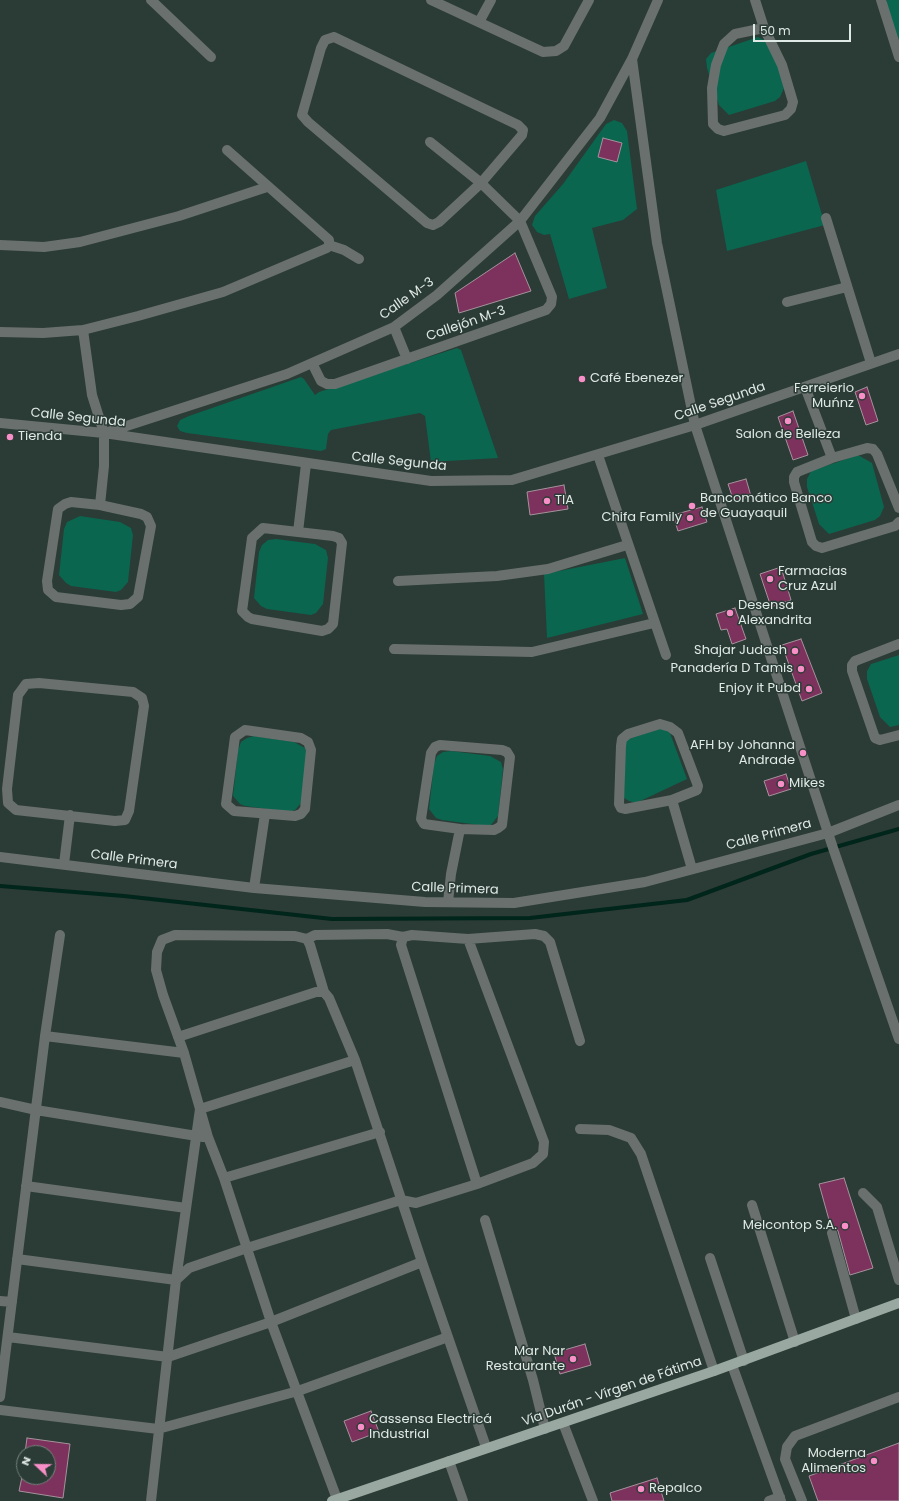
<!DOCTYPE html>
<html>
<head>
<meta charset="utf-8">
<style>
	body { margin:0 }
	#map { position:relative; width:899px; height:1501px; overflow:hidden; background:#2b3b35; font-family:Poppins,sans-serif }
	canvas { display:block }
	.north { position:absolute; left:16px; top:1445px; width:40px; height:40px; box-sizing:border-box; background:#2b3b35; border:1px solid #73817b; border-radius:50%; rotate:292deg; font-size:11px; font-weight:700; line-height:16px; text-align:center; color:#dfe9e5 }
	.north::after { content:''; display:block; margin:auto; width:14px; height:18px; background:#f98fc8; clip-path:polygon(50% 0,100% 100%,50% 72%,0 100%) }
	.scale { position:absolute; left:753px; top:24px; width:98px; height:18px; box-sizing:border-box; border:2px solid #dfe9e5; border-top:0; padding-left:5px; font-size:12px; line-height:14px; white-space:nowrap; color:#dfe9e5; -webkit-text-stroke:3px #2b3b35; paint-order:stroke }
</style>
</head>
<body>
<div id="map">
<canvas width="899" height="1501"></canvas>
<div class="north">N</div>
<div class="scale">50 m</div>
</div>
<script>
const ctx = document.querySelector('canvas').getContext('2d');
ctx.lineJoin = 'round';
function fillPath(path, color) { ctx.fillStyle = color; ctx.fill(path, 'evenodd'); }
const toPath = rows => new Path2D(rows.map(r => 'M' + r).join(''));
function stroke(path, color, width, dash) { ctx.strokeStyle = color; ctx.lineWidth = width; ctx.lineCap = dash ? 'butt' : 'round'; ctx.setLineDash(dash || []); ctx.stroke(path); }
function drawText(font, color, halo, rows, align = 'center') {
  ctx.font = font + ' Poppins,sans-serif'; ctx.lineWidth = 3; ctx.setLineDash([]); ctx.textBaseline = 'middle'; ctx.strokeStyle = halo; ctx.fillStyle = color; for (const [text, x, y, turn = 0] of rows) {
    ctx.save(); ctx.translate(x, y); ctx.rotate((+turn || 0) * Math.PI / 180); ctx.textAlign = isNaN(turn) ? turn : align; if (halo) ctx.strokeText(text, 0, 0); ctx.fillText(text, 0, 0); ctx.restore();
  }
}
const green = toPath([
	[887,0,899,0,899,43,887,8],
	[758,37,772,44,784,88,780,97,775,101,729,115,719,105,707,68,706,59,711,53],
	[614,120,622,123,627,131,637,209,623,220,592,228,607,288,569,299,550,234,544,235,537,232,532,225,535,216,563,184,606,124],
	[806,161,825,225,727,251,716,190],
	[457,348,461,350,498,458,431,462,425,416,420,413,331,430,328,434,326,449,321,451,187,433,180,431,177,426,180,420,189,416,301,377,304,379,315,395,319,392],
	[858,455,872,463,884,507,880,516,875,520,829,534,819,524,807,487,807,479,811,471],
	[80,516,120,522,131,528,133,535,128,582,121,590,116,592,71,586,66,583,59,575,64,529,67,522],
	[276,539,315,544,326,550,328,558,323,604,316,613,311,615,267,609,261,606,254,598,259,552,262,545,268,540],
	[625,558,643,614,547,638,544,574],
	[899,655,899,725,890,727,880,717,867,679,867,671,871,664],
	[662,728,670,733,687,779,636,803,629,801,624,798,625,740],
	[254,736,294,742,305,748,307,755,302,802,295,810,290,812,245,806,240,804,233,796,238,750,241,742,247,738],
	[451,751,490,756,501,762,503,769,498,816,491,825,486,826,442,820,436,818,429,809,434,764,437,756,443,752]
]);
const stream = toPath([
	[0,886,124,896,332,919,530,918,687,900,811,854,899,829]
]);
const building = toPath([
	[603,138,622,143,617,162,598,157,603,138],
	[515,253,531,291,459,313,455,293,515,253],
	[867,387,878,421,866,425,855,392,867,387],
	[793,411,808,455,793,460,778,417,793,411],
	[746,479,751,496,734,502,728,484,746,479],
	[564,485,568,509,530,515,527,492,564,485],
	[702,507,707,522,678,531,673,515,702,507],
	[781,567,791,600,771,607,760,574,781,567],
	[735,608,746,639,732,644,727,629,721,630,716,614,735,608],
	[801,639,822,693,802,701,782,645,801,639],
	[786,774,791,789,769,796,764,781,786,774],
	[844,1178,873,1268,850,1275,838,1231,836,1228,831,1227,819,1184,844,1178],
	[585,1344,591,1365,560,1374,554,1353,585,1344],
	[371,1411,379,1432,352,1442,344,1421,371,1411],
	[27,1438,70,1444,63,1498,19,1491,22,1477,48,1477,48,1453,25,1453,27,1438],
	[899,1443,899,1501,818,1501,809,1476,899,1443],
	[657,1478,664,1501,612,1501,610,1493,657,1478]
]);
const minor = toPath([
	[151,0,211,57],
	[431,0,543,52,556,51,564,46,589,0],
	[755,0,764,28,782,65,793,102,791,109,785,115,724,131,718,129,713,124,712,88,716,65,724,44,735,34,764,28],
	[881,0,899,57],
	[479,22,491,0],
	[334,37,518,125,523,130,522,135,481,183,439,222,433,225,427,223,308,122,302,115,321,48,325,40,334,37],
	[632,59,657,243,695,425,833,848,899,1039],
	[227,150,329,240,329,245],
	[826,218,871,363],
	[0,245,44,247,80,242,179,216,267,187],
	[329,245,344,250,359,259],
	[787,302,847,287],
	[394,327,407,359],
	[83,330,92,395,104,433,104,466,100,505],
	[0,332,43,333,83,330,138,316,223,292,327,248,329,245],
	[312,363,321,381,327,384,335,384,546,310,551,304,552,297,520,221,481,183,430,142],
	[805,387,832,458],
	[0,423,104,433,431,481,512,480,695,425,899,354],
	[108,432,287,374,394,327,437,295,520,221,600,118,632,59,658,0],
	[598,455,666,655],
	[71,502,100,505,141,514,147,517,151,526,138,597,130,604,121,605,56,597,48,590,47,581,58,509,65,504,71,502],
	[899,508,877,454,873,449,867,448,832,458,797,472,794,477,794,482,812,542,816,546,822,548,895,526,899,522],
	[263,528,333,536,339,538,342,543,333,624,328,629,322,631,252,619,248,617,242,611,252,538,263,528],
	[298,532,306,464],
	[398,581,497,576,548,569,627,545],
	[899,644,855,661,852,665,852,671,875,738,880,740,899,735],
	[394,649,532,652,654,623],
	[39,683,133,692,142,698,144,706,129,811,125,820,115,821,16,810,8,803,7,789,18,695,26,684,39,683],
	[660,724,670,727,678,733,698,786,697,790,672,800,625,809,621,808,619,804,621,746,622,739,628,734,660,724],
	[245,730,301,738,308,742,311,750,305,809,301,814,295,816,234,811,226,804,235,737,245,730],
	[440,745,502,750,507,752,510,757,502,825,498,828,494,830,460,829,424,824,421,819,431,753,435,747,440,745],
	[672,800,692,869],
	[0,857,254,888,425,902,514,903,645,882,828,833,899,805],
	[64,864,70,815],
	[254,888,265,814],
	[448,902,451,874,460,829],
	[403,937,401,945,477,1184],
	[307,939,315,935,387,934,403,937,412,935,468,939,535,934,544,936,550,942,580,1041],
	[45,1036,184,1053],
	[178,1037,316,992,324,992],
	[0,1102,36,1110,203,1137],
	[580,1129,609,1130,631,1138,641,1154,714,1371],
	[224,1178,380,1132],
	[26,1186,186,1208],
	[863,1193,877,1207,899,1280],
	[752,1205,795,1342],
	[485,1220,533,1380,545,1429],
	[832,1233,856,1319],
	[710,1258,744,1361],
	[17,1259,176,1280,189,1268,247,1248,401,1200,416,1203,477,1184,533,1163,543,1154,544,1142,468,939],
	[0,1301,12,1302],
	[8,1337,168,1357,271,1322,422,1262],
	[732,1365,781,1501],
	[0,1397,45,1036,60,935],
	[0,1410,158,1429,298,1391,448,1337],
	[563,1423,593,1501],
	[449,1461,463,1501],
	[337,1499,271,1322,224,1178,208,1137,184,1053,163,995,156,970,157,952,162,940,175,935,295,936,307,939,310,945,324,992,329,998,355,1060,422,1262,486,1447],
	[151,1501,176,1280,200,1109,355,1060],
	[769,1501,780,1497],
	[802,1501,785,1459,787,1447,795,1436,899,1397]
]);
const major = toPath([
	[332,1501,714,1371,899,1303]
]);
const markers = [
	[582,379,4,"#f98fc8"],
	[862,396,4,"#f98fc8"],
	[788,421,4,"#f98fc8"],
	[10,437,4,"#f98fc8"],
	[547,501,4,"#f98fc8"],
	[692,506,4,"#f98fc8"],
	[690,518,4,"#f98fc8"],
	[770,579,4,"#f98fc8"],
	[730,613,4,"#f98fc8"],
	[795,651,4,"#f98fc8"],
	[801,669,4,"#f98fc8"],
	[809,689,4,"#f98fc8"],
	[803,753,4,"#f98fc8"],
	[781,784,4,"#f98fc8"],
	[845,1226,4,"#f98fc8"],
	[573,1359,4,"#f98fc8"],
	[361,1427,4,"#f98fc8"],
	[874,1461,4,"#f98fc8"],
	[641,1489,4,"#f98fc8"]
];
const streetNames = [
	["Calle M-3",407,299,-35],
	["Callejón M-3",466,324,-19],
	["Calle Segunda",720,402,-19],
	["Calle Segunda",78,418,6],
	["Calle Segunda",399,462,6],
	["Calle Primera",769,835,-15],
	["Calle Primera",134,860,7],
	["Calle Primera",455,889,2],
	["Vía Durán - Vírgen de Fátima",612,1392,-19]
];
const poiNames = [
	["Café Ebenezer",590,379],
	["Ferreierio",854,389,"right"],
	["Muńnz",854,404,"right"],
	["Salon de Belleza",788,435,"center"],
	["Tienda",18,437],
	["Bancomático Banco",700,499],
	["de Guayaquil",700,514],
	["TIA",555,501],
	["Chifa Family",682,518,"right"],
	["Farmacias",778,572],
	["Cruz Azul",778,587],
	["Desensa",738,606],
	["Alexandrita",738,621],
	["Shajar Judash",787,651,"right"],
	["Panadería D Tamis",793,669,"right"],
	["Enjoy it Pubd",801,689,"right"],
	["AFH by Johanna",795,746,"right"],
	["Andrade",795,761,"right"],
	["Mikes",789,784],
	["Melcontop S.A.",837,1226,"right"],
	["Mar Nar",565,1352,"right"],
	["Restaurante",565,1367,"right"],
	["Cassensa Electricá",369,1420],
	["Industrial",369,1435],
	["Moderna",866,1454,"right"],
	["Alimentos",866,1469,"right"],
	["Repalco",649,1489]
];
fillPath(green, '#0a664f');
stroke(stream, '#00251a', 4);
fillPath(building, '#7d325d');
stroke(building, '#a4939b', 1);
stroke(minor, '#69706d', 10);
stroke(major, '#99a9a2', 10);
for (const [x, y, r, color] of markers) { const dot = new Path2D(); dot.arc(x, y, r, 0, 2 * Math.PI); ctx.fillStyle = color; ctx.fill(dot); stroke(dot, '#2b3b35', 1.5); }
drawText('13px', '#dfe9e5', '#2b3b35', streetNames);
drawText('13px', '#dfe9e5', '#2b3b35', poiNames, 'left');
</script>
</body>
</html>
